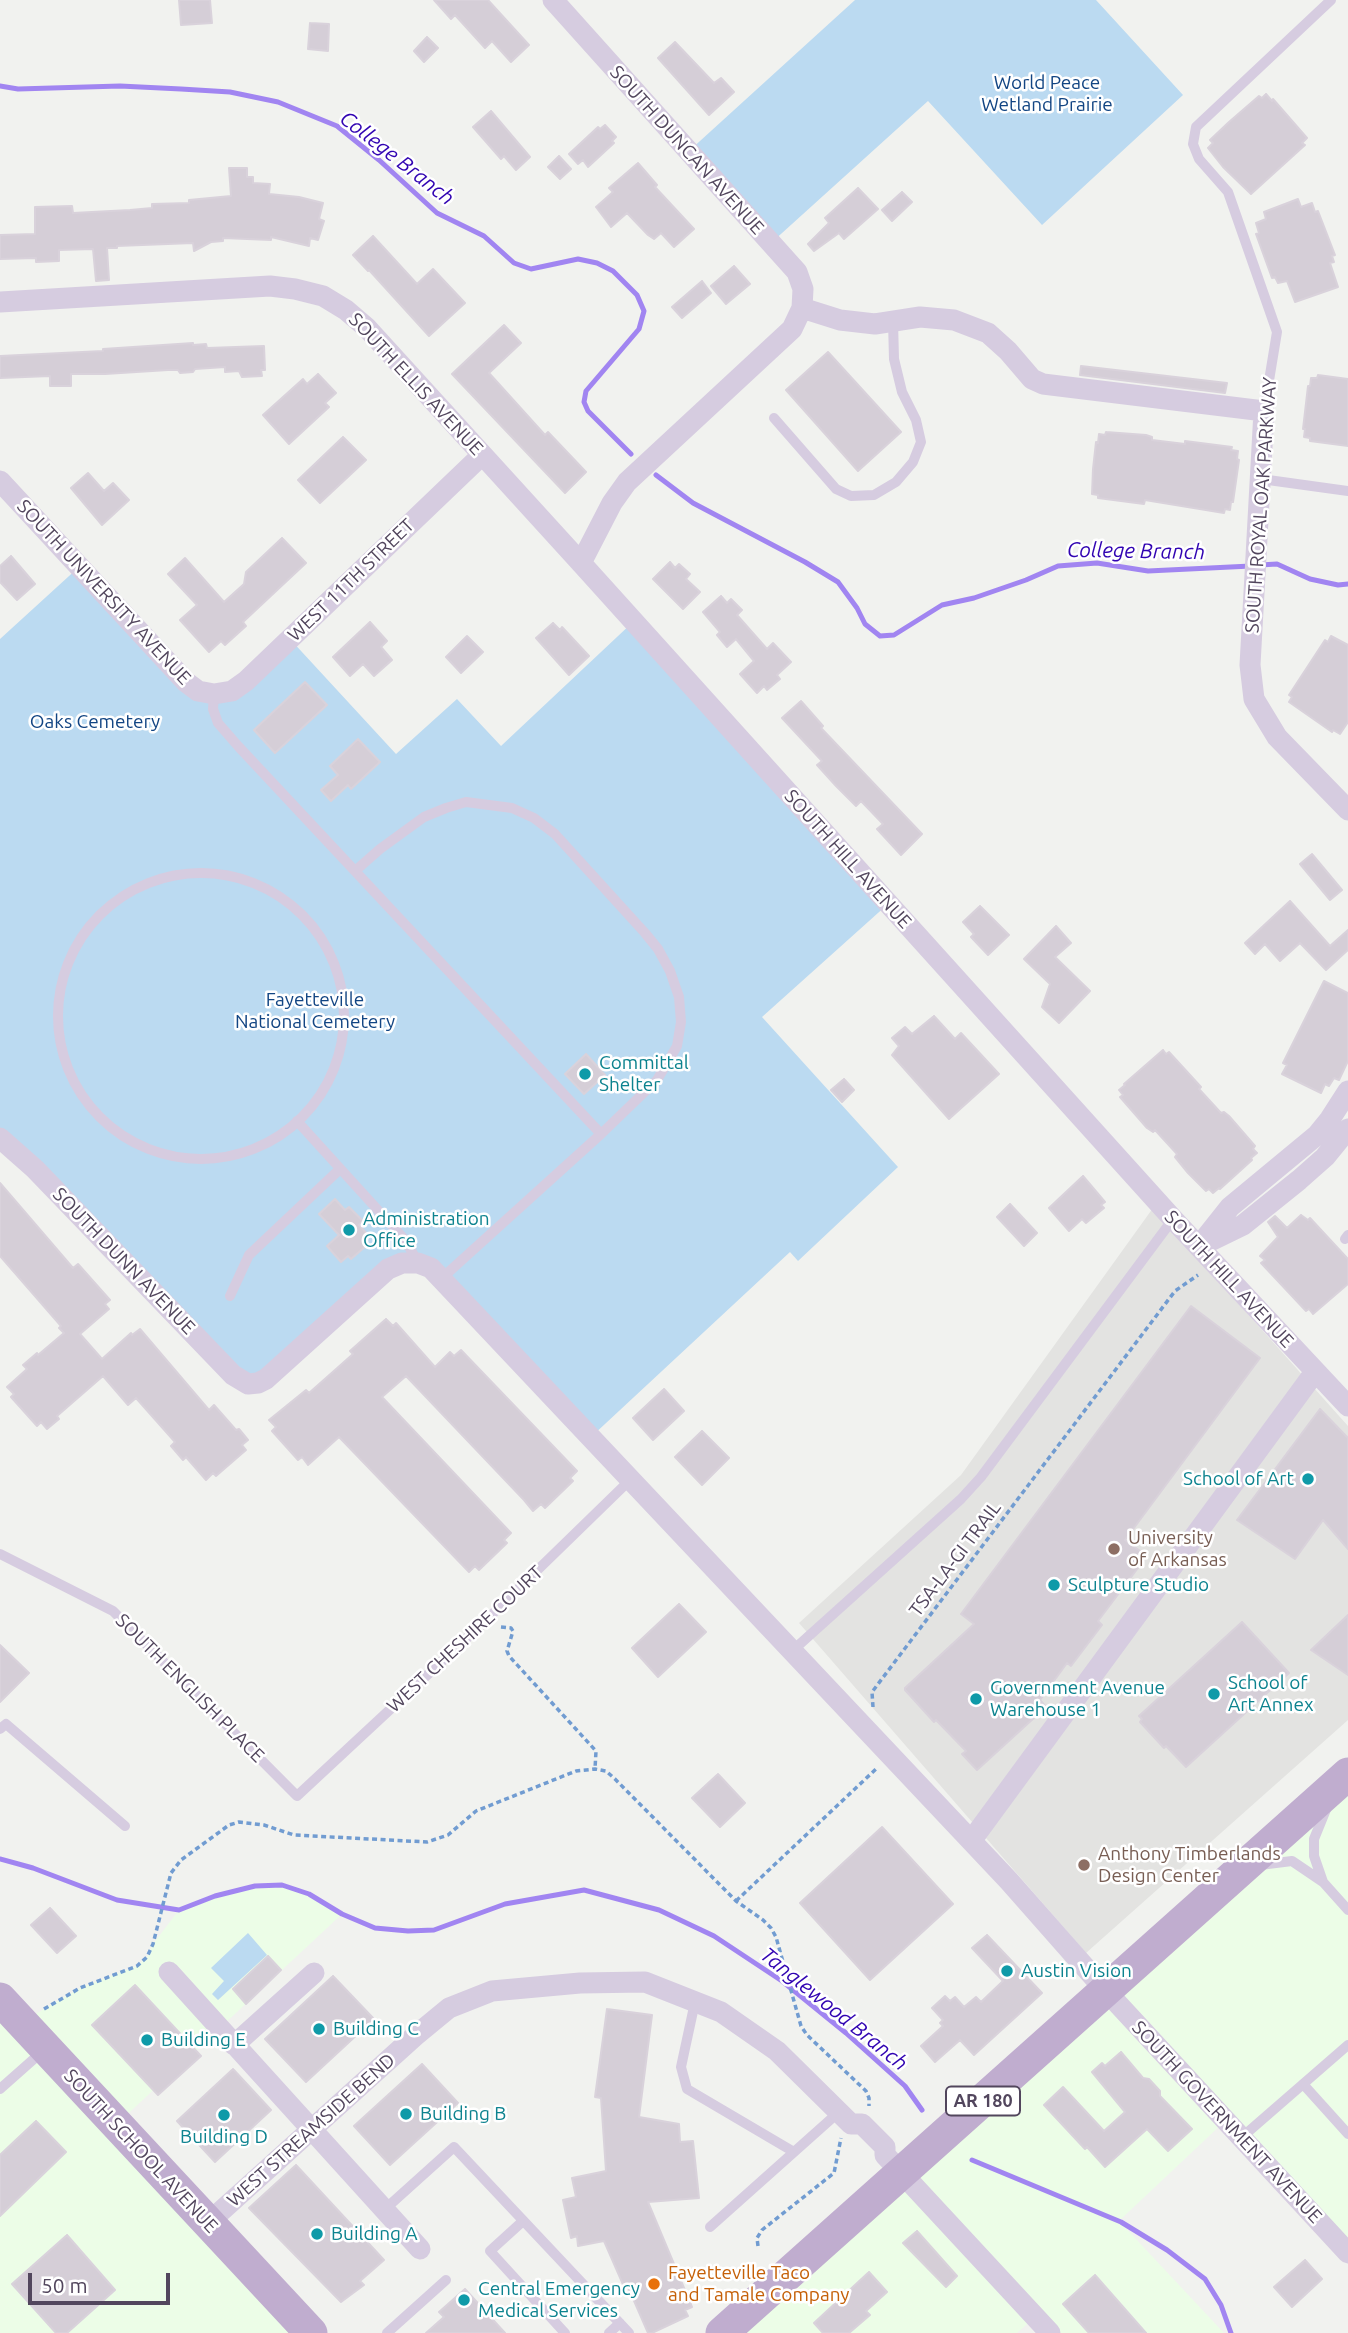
<!DOCTYPE html>
<html>
<head>
<meta charset="utf-8">
<style>
	body { margin:0 }
	#map { position:relative; width:1348px; height:2333px; overflow:hidden; background:#f1f2ef; font-family:Ubuntu,sans-serif }
	canvas { display:block }
	.scale { position:absolute; left:28px; top:2273px; width:142px; height:32px; box-sizing:border-box; border:4px solid #52465d; border-top:0; padding-left:9px; font-size:21px; line-height:24px; white-space:nowrap; color:#52465d; -webkit-text-stroke:5px #fff; paint-order:stroke }
</style>
</head>
<body>
<div id="map">
<canvas width="1348" height="2333"></canvas>
<div class="scale">50 m</div>
</div>
<script>
const ctx = document.querySelector('canvas').getContext('2d');
ctx.lineJoin = 'round';
function fillPath(path, color) { ctx.fillStyle = color; ctx.fill(path, 'evenodd'); }
const toPath = rows => new Path2D(rows.map(r => 'M' + r).join(''));
function stroke(path, color, width, dash) { ctx.strokeStyle = color; ctx.lineWidth = width; ctx.lineCap = dash ? 'butt' : 'round'; ctx.setLineDash(dash || []); ctx.stroke(path); }
function drawText(font, color, halo, rows, align = 'center') {
  ctx.font = font + ' Ubuntu,sans-serif'; ctx.lineWidth = 5; ctx.setLineDash([]); ctx.textBaseline = 'middle'; ctx.strokeStyle = halo; ctx.fillStyle = color; for (const [text, x, y, turn = 0] of rows) {
    ctx.save(); ctx.translate(x, y); ctx.rotate((+turn || 0) * Math.PI / 180); ctx.textAlign = isNaN(turn) ? turn : align; if (halo) ctx.strokeText(text, 0, 0); ctx.fillText(text, 0, 0); ctx.restore();
  }
}
const commercial = toPath([
	[1348,1774,1348,2253,1225,2121,1119,2221,1224,2333,1050,2333,1035,2317,1017,2333,722,2333],
	[282,1885,309,1894,342,1914,117,2124,311,2333,0,2333,0,1999,22,2022,80,1988,137,1966,147,1957,153,1944,179,1910,216,1896,255,1886]
]);
const education = toPath([
	[1153,1208,1348,1426,1348,1720,1086,1953,799,1623,961,1475]
]);
const green = toPath([
	[855,0,1096,0,1183,95,1042,225,928,101,771,243,689,151],
	[80,566,186,682,214,694,290,639,396,754,457,699,501,746,634,621,888,904,762,1017,898,1167,798,1261,790,1252,591,1437,442,1278,402,1263,248,1384,0,1138,0,639],
	[248,1933,267,1955,218,2000,212,1994,224,1981,211,1968]
]);
const stream = toPath([
	[0,86,18,89,120,86,181,89,230,92,278,102,337,126,379,160,437,213,484,236,514,263,531,269,578,259,597,263,613,271,637,295,644,311,639,329,586,391,584,402,588,411,631,454],
	[656,475,693,503,805,562,838,582,857,608,865,624,880,636,894,635,942,605,974,598,1026,580,1058,566,1097,563,1148,571,1251,566],
	[1260,565,1277,564,1310,579,1338,585,1348,584],
	[0,1859,33,1868,117,1900,179,1910,215,1896,255,1886,282,1885,309,1894,342,1914,375,1928,408,1931,434,1930,505,1904,584,1890,659,1910,714,1936,782,1981,846,2033,905,2086,922,2110],
	[972,2160,1121,2222,1167,2250,1205,2279,1221,2305,1231,2333]
]);
const building = toPath([
	[179,0,210,0,212,23,181,25,179,0],
	[434,0,488,0,529,45,511,62,492,41,485,48,455,15,451,19,434,0],
	[310,23,329,24,328,51,308,49,310,23],
	[427,37,438,48,424,62,414,51,427,37],
	[675,42,714,83,721,78,734,92,709,115,658,58,675,42],
	[1266,94,1272,101,1273,99,1307,138,1302,143,1305,145,1251,194,1223,167,1208,148,1213,143,1210,140,1229,122,1259,96,1262,98,1266,94],
	[491,111,530,157,516,170,504,156,501,159,473,127,491,111],
	[605,125,616,137,612,141,614,143,588,167,583,160,578,164,569,154,598,127,600,129,605,125],
	[559,156,571,169,560,179,548,167,559,156],
	[638,163,657,185,655,187,694,229,674,247,661,233,654,239,648,235,627,213,611,227,596,207,613,192,609,188,638,163],
	[229,168,247,168,247,177,253,177,253,183,270,184,269,194,299,197,323,203,319,219,324,221,318,240,310,238,309,246,271,237,271,240,223,238,223,241,211,242,194,251,193,243,117,246,117,248,107,248,109,280,96,281,93,249,59,250,59,261,36,262,36,258,0,259,0,235,35,234,35,207,72,206,73,213,130,210,152,208,152,204,189,203,189,200,231,196,229,168],
	[858,188,878,209,844,239,839,233,814,251,808,244,829,223,825,218,858,188],
	[902,192,912,202,892,221,882,210,902,192],
	[1298,199,1301,207,1312,203,1315,212,1318,211,1335,255,1332,256,1334,262,1330,263,1338,287,1295,302,1287,281,1278,283,1275,277,1272,278,1256,234,1259,233,1256,223,1266,219,1264,212,1298,199],
	[373,236,417,284,433,269,465,303,429,336,369,270,368,271,353,255,373,236],
	[734,266,750,284,726,304,711,286,734,266],
	[702,281,711,293,682,318,672,307,702,281],
	[504,325,521,343,489,373,545,435,548,432,586,472,565,493,452,374,504,325],
	[193,343,193,345,206,344,207,348,264,346,265,370,261,370,262,376,242,377,239,371,225,372,225,367,195,369,193,372,180,373,178,370,168,370,105,374,71,374,71,386,50,386,50,376,0,378,0,356,103,351,103,349,193,343],
	[828,352,901,432,858,471,786,390,828,352],
	[1081,366,1227,383,1225,393,1080,375,1081,366],
	[318,374,336,393,325,403,329,407,289,444,263,415,303,379,307,384,318,374],
	[1318,375,1348,379,1348,446,1310,441,1310,438,1304,437,1305,429,1303,429,1308,386,1310,386,1311,378,1317,378,1318,375],
	[1106,432,1146,435,1152,437,1152,440,1185,444,1185,441,1232,447,1231,450,1238,451,1237,459,1239,460,1233,502,1231,502,1230,510,1225,509,1224,513,1145,500,1144,504,1098,498,1098,495,1092,494,1093,469,1096,442,1098,443,1099,434,1105,435,1106,432],
	[343,437,366,460,320,503,298,480,343,437],
	[88,473,104,491,113,483,129,500,102,525,71,488,88,473],
	[282,538,306,563,243,622,246,626,225,645,221,641,209,652,180,620,197,605,168,574,185,558,224,602,244,584,246,572,282,538],
	[11,556,35,584,17,600,0,582,0,566,11,556],
	[670,562,675,568,679,564,690,574,686,579,700,592,683,609,653,579,670,562],
	[721,596,727,603,731,599,742,610,737,615,767,649,773,643,791,662,777,675,780,679,767,690,764,686,757,693,740,674,754,661,736,639,727,647,717,635,720,632,703,612,721,596],
	[370,622,387,641,381,647,392,660,374,676,363,664,350,676,333,657,370,622],
	[553,623,560,630,562,627,589,656,569,675,536,638,553,623],
	[467,636,483,652,461,673,446,657,467,636],
	[1331,636,1348,645,1348,722,1340,734,1333,730,1332,732,1289,702,1292,697,1289,695,1325,640,1328,642,1331,636],
	[305,682,327,705,275,753,254,730,305,682],
	[801,701,823,726,821,728,922,834,901,855,877,829,883,824,861,801,856,806,836,786,817,765,822,761,782,718,801,701],
	[358,739,380,762,351,789,348,785,331,801,321,790,338,775,330,766,358,739],
	[1312,854,1342,890,1330,900,1300,864,1312,854],
	[1290,901,1330,946,1348,930,1348,950,1326,970,1300,943,1280,961,1265,944,1255,954,1245,943,1290,901],
	[980,906,1009,935,988,955,971,937,974,934,963,922,980,906],
	[1056,926,1071,943,1055,957,1090,991,1059,1023,1042,1007,1050,984,1024,959,1056,926],
	[1324,981,1348,993,1348,1061,1339,1080,1334,1078,1329,1086,1325,1084,1321,1093,1282,1074,1287,1065,1283,1063,1324,981],
	[934,1016,955,1039,961,1033,999,1074,949,1119,892,1055,899,1046,892,1038,905,1027,912,1034,934,1016],
	[1163,1050,1166,1054,1169,1052,1201,1087,1199,1089,1221,1113,1224,1112,1229,1116,1255,1146,1253,1149,1257,1153,1251,1158,1252,1160,1220,1189,1219,1188,1213,1193,1209,1189,1206,1191,1188,1173,1175,1157,1177,1154,1155,1130,1153,1132,1147,1128,1120,1097,1123,1095,1119,1090,1125,1085,1124,1084,1163,1050],
	[586,1054,605,1075,584,1094,565,1074,586,1054],
	[844,1079,854,1090,842,1102,831,1090,844,1079],
	[1083,1176,1105,1202,1101,1205,1104,1208,1086,1223,1082,1219,1069,1231,1049,1208,1083,1176],
	[0,1183,73,1268,78,1264,110,1300,105,1304,109,1309,80,1334,102,1359,131,1333,132,1335,140,1329,209,1410,214,1405,236,1430,239,1429,248,1440,242,1445,246,1450,216,1476,213,1473,206,1480,186,1457,183,1460,171,1446,175,1442,136,1398,128,1405,103,1376,57,1416,59,1419,47,1429,41,1422,37,1426,11,1397,14,1394,7,1387,27,1369,23,1365,37,1353,38,1355,64,1333,59,1328,61,1326,0,1256,0,1183],
	[335,1199,345,1210,349,1207,363,1221,359,1225,369,1236,362,1242,366,1246,351,1259,348,1256,341,1262,327,1246,339,1235,319,1214,335,1199],
	[1010,1204,1037,1233,1024,1246,997,1217,1010,1204],
	[1301,1215,1308,1220,1310,1218,1348,1259,1348,1284,1313,1314,1309,1309,1306,1311,1261,1263,1265,1260,1260,1256,1278,1237,1268,1222,1275,1216,1287,1228,1301,1215],
	[1191,1306,1260,1358,1125,1540,1147,1556,1098,1621,1102,1625,1071,1666,1067,1663,1040,1700,1046,1707,977,1770,962,1754,966,1751,936,1720,934,1722,905,1690,905,1688,974,1624,961,1614,1191,1306],
	[386,1319,393,1326,396,1323,435,1367,450,1352,454,1356,461,1350,577,1471,570,1478,573,1481,545,1508,541,1504,533,1511,524,1500,406,1376,382,1397,511,1533,504,1540,507,1543,479,1570,475,1566,469,1572,339,1437,308,1465,302,1457,298,1460,272,1431,276,1427,269,1420,306,1390,309,1393,335,1370,353,1354,350,1351,386,1319],
	[664,1389,684,1411,653,1440,633,1418,664,1389],
	[1320,1409,1348,1438,1348,1549,1323,1520,1295,1559,1237,1520,1320,1409],
	[702,1431,729,1458,702,1485,675,1457,702,1431],
	[679,1604,706,1632,658,1677,632,1648,679,1604],
	[1348,1615,1348,1675,1311,1650,1348,1615],
	[1242,1622,1289,1673,1186,1767,1166,1746,1164,1748,1140,1722,1142,1719,1139,1716,1242,1622],
	[0,1645,29,1673,0,1702,0,1645],
	[718,1774,745,1803,720,1827,692,1798,718,1774],
	[882,1827,953,1904,870,1980,800,1903,882,1827],
	[50,1908,76,1936,57,1953,31,1925,50,1908],
	[987,1935,1042,1993,974,2055,960,2040,935,2062,921,2046,943,2026,940,2023,943,2020,932,2008,945,1996,950,2001,955,1997,964,2007,976,1997,981,2002,1003,1981,972,1948,987,1935],
	[268,1956,281,1970,246,2004,233,1989,268,1956],
	[333,1976,374,2019,306,2082,265,2039,333,1976],
	[135,1985,201,2056,158,2095,92,2025,135,1985],
	[607,2009,652,2015,639,2117,679,2124,680,2142,693,2141,699,2198,648,2202,692,2307,685,2310,688,2316,652,2333,648,2333,628,2287,625,2289,604,2241,578,2246,577,2236,571,2238,563,2200,576,2197,572,2178,606,2171,601,2098,595,2097,607,2009],
	[1121,2052,1143,2078,1149,2079,1160,2091,1160,2096,1192,2129,1168,2151,1147,2129,1105,2167,1087,2147,1085,2149,1044,2105,1063,2087,1104,2131,1125,2112,1092,2072,1102,2063,1105,2066,1121,2052],
	[422,2064,458,2103,390,2165,354,2126,422,2064],
	[233,2069,271,2110,215,2162,177,2121,233,2069],
	[36,2121,66,2152,0,2216,0,2155,36,2121],
	[296,2165,384,2260,360,2281,364,2285,341,2302,249,2208,296,2165],
	[917,2231,957,2276,946,2287,903,2243,917,2231],
	[67,2235,115,2290,67,2333,56,2333,12,2284,67,2235],
	[1305,2260,1322,2279,1292,2307,1274,2287,1305,2260],
	[869,2272,887,2292,866,2311,870,2315,849,2333,823,2333,814,2323,869,2272],
	[1095,2275,1146,2333,1089,2333,1063,2304,1095,2275],
	[465,2289,505,2333,426,2333,444,2317,439,2312,465,2289]
]);
const path = toPath([
	[501,1627,511,1628,513,1631,507,1651,509,1656,596,1751,595,1769],
	[873,1707,872,1692,1175,1291,1198,1275],
	[736,1901,876,1769],
	[44,2009,80,1988,137,1966,147,1957,153,1944,171,1873,181,1860,229,1825,239,1822,264,1825,294,1835,427,1842,448,1835,476,1811,576,1771,595,1769,606,1771,615,1779,736,1901,763,1920,771,1928,776,1937,801,2026,807,2035,866,2091,869,2098,869,2106],
	[758,2246,757,2238,762,2230,834,2173,841,2138]
]);
const lane = toPath([
	[1264,411,1277,332,1228,192,1199,159,1193,144,1196,127,1331,0],
	[774,418,836,489,851,496,874,495,896,482,913,462,921,442,916,420,902,392,894,359,893,321],
	[1261,479,1348,491],
	[214,694,213,709,218,723,238,746,601,1134],
	[355,871,380,849,424,817,446,808,466,802,512,808,534,818,555,834,645,933,658,949,670,971,679,997,681,1022,677,1046,657,1080,601,1134,442,1278],
	'58 1016a143 143 0 1 1 286 0a143 143 0 1 1-286 0Z',
	[297,1121,406,1241,418,1263],
	[1345,1239,1348,1235],
	[230,1296,249,1255,340,1169],
	[0,1554,113,1611,297,1796,482,1624,630,1480],
	[791,1652,961,1499,981,1477,1173,1219],
	[0,1729,6,1724,125,1826],
	[1260,1865,1292,1861,1323,1882,1314,1856,1314,1839,1327,1807],
	[1323,1882,1348,1910],
	[695,2002,681,2067,687,2089,794,2152],
	[1303,2084,1348,2134],
	[0,2089,44,2050],
	[1241,2138,1348,2045],
	[384,2210,454,2147,629,2333],
	[523,2221,490,2251,565,2333],
	[710,2227,840,2111],
	[387,2333,446,2280],
	[609,2333,620,2323]
]);
const street = toPath([
	[553,0,797,272,803,289,802,308,792,329,627,482,612,503,581,563],
	[0,302,270,286,295,289,323,296,346,310,367,328,581,563,1173,1219,1348,1406],
	[802,308,840,320,875,324,920,317,954,320,988,333,1008,351,1032,379,1043,384,1264,411,1250,665,1254,699,1277,737,1348,810],
	[0,481,186,682,198,691,214,694,232,691,246,681,482,455],
	[0,1138,35,1169,233,1375,248,1384,258,1383,266,1379,388,1269,402,1263,418,1263,431,1268,1009,1881,1106,1991,1348,2253],
	[1204,1244,1243,1225,1299,1180,1325,1157,1348,1129],
	[1199,1246,1230,1207,1317,1135,1330,1119,1348,1091],
	[971,1841,1315,1372],
	[169,1972,420,2249],
	[234,2045,314,1973],
	[209,2222,415,2036,449,2008,492,1991,580,1983,645,1982,721,2012,777,2051,851,2124,862,2124,885,2147,885,2155,1050,2333]
]);
const primary = toPath([
	[0,1999,311,2333],
	[722,2333,1348,1774]
]);
const markers = [
	[585,1074,7,"#0f9aa8"],
	[349,1230,7,"#0f9aa8"],
	[1308,1479,7,"#0f9aa8"],
	[1114,1549,7,"#8d6e63"],
	[1054,1585,7,"#0f9aa8"],
	[1214,1694,7,"#0f9aa8"],
	[976,1699,7,"#0f9aa8"],
	[1084,1865,7,"#8d6e63"],
	[1007,1971,7,"#0f9aa8"],
	[319,2029,7,"#0f9aa8"],
	[147,2040,7,"#0f9aa8"],
	[406,2114,7,"#0f9aa8"],
	[224,2115,7,"#0f9aa8"],
	[317,2234,7,"#0f9aa8"],
	[654,2284,7,"#e8710a"],
	[464,2300,7,"#0f9aa8"]
];
const shields = [
	[983,2101,74]
];
const shieldNames = [
	["AR 180",983,2101]
];
const parkNames = [
	["World Peace",1047,83],
	["Wetland Prairie",1047,105],
	["Oaks Cemetery",95,722],
	["Fayetteville",315,1000],
	["National Cemetery",315,1022]
];
const streetNames = [
	["SOUTH DUNCAN AVENUE",687,150,48],
	["SOUTH ELLIS AVENUE",416,384,47],
	["SOUTH ROYAL OAK PARKWAY",1261,505,-86],
	["WEST 11TH STREET",351,580,-44],
	["SOUTH UNIVERSITY AVENUE",104,592,47],
	["SOUTH HILL AVENUE",848,859,48],
	["SOUTH DUNN AVENUE",124,1261,46],
	["SOUTH HILL AVENUE",1229,1279,47],
	["TSA-LA-GI TRAIL",955,1559,-53],
	["WEST CHESHIRE COURT",465,1639,-43],
	["SOUTH ENGLISH PLACE",190,1688,45],
	["SOUTH GOVERNMENT AVENUE",1227,2122,47],
	["WEST STREAMSIDE BEND",311,2130,-42],
	["SOUTH SCHOOL AVENUE",141,2151,47]
];
const cultureNames = [
	["Committal",599,1063],
	["Shelter",599,1085],
	["Administration",363,1219],
	["Office",363,1241],
	["School of Art",1294,1479,"right"],
	["Sculpture Studio",1068,1585],
	["School of",1228,1683],
	["Art Annex",1228,1705],
	["Government Avenue",990,1688],
	["Warehouse 1",990,1710],
	["Austin Vision",1021,1971],
	["Building C",333,2029],
	["Building E",161,2040],
	["Building B",420,2114],
	["Building D",224,2137,"center"],
	["Building A",331,2234],
	["Central Emergency",478,2289],
	["Medical Services",478,2311]
];
const educationNames = [
	["University",1128,1538],
	["of Arkansas",1128,1560],
	["Anthony Timberlands",1098,1854],
	["Design Center",1098,1876]
];
const foodNames = [
	["Fayetteville Taco",668,2273],
	["and Tamale Company",668,2295]
];
const waterNames = [
	["College Branch",397,158,38],
	["College Branch",1136,551,1],
	["Tanglewood Branch",834,2009,39]
];
fillPath(commercial, '#ecfde7');
fillPath(education, '#e3e3e1');
fillPath(green, '#bbdaf1');
stroke(stream, '#a185f1', 5);
fillPath(building, '#d5ced7');
stroke(building, '#d9d2db', 2);
stroke(path, '#719cd1', 3.5, [5, 3.5]);
stroke(lane, '#d6cce0', 10);
stroke(street, '#d6cce0', 21);
stroke(primary, '#c0adcf', 33);
for (const [x, y, r, color] of markers) { const dot = new Path2D(); dot.arc(x, y, r, 0, 2 * Math.PI); ctx.fillStyle = color; ctx.fill(dot); stroke(dot, '#fff', 2.5); }
for (const [x, y, w] of shields) { const box = new Path2D(); box.roundRect(x - w / 2, y - 14.5, w, 29, 5); ctx.fillStyle = '#fff'; ctx.fill(box); stroke(box, '#52465d', 2); }
drawText('bold 18px', '#52465d', null, shieldNames);
drawText('19px', '#124583', '#fff', parkNames);
drawText('19px', '#52465d', '#fff', streetNames);
drawText('19px', '#0d838f', '#fff', cultureNames, 'left');
drawText('19px', '#785e54', '#fff', educationNames, 'left');
drawText('19px', '#c56008', '#fff', foodNames, 'left');
drawText('italic 21px', '#3104b2', '#fff', waterNames);
</script>
</body>
</html>
